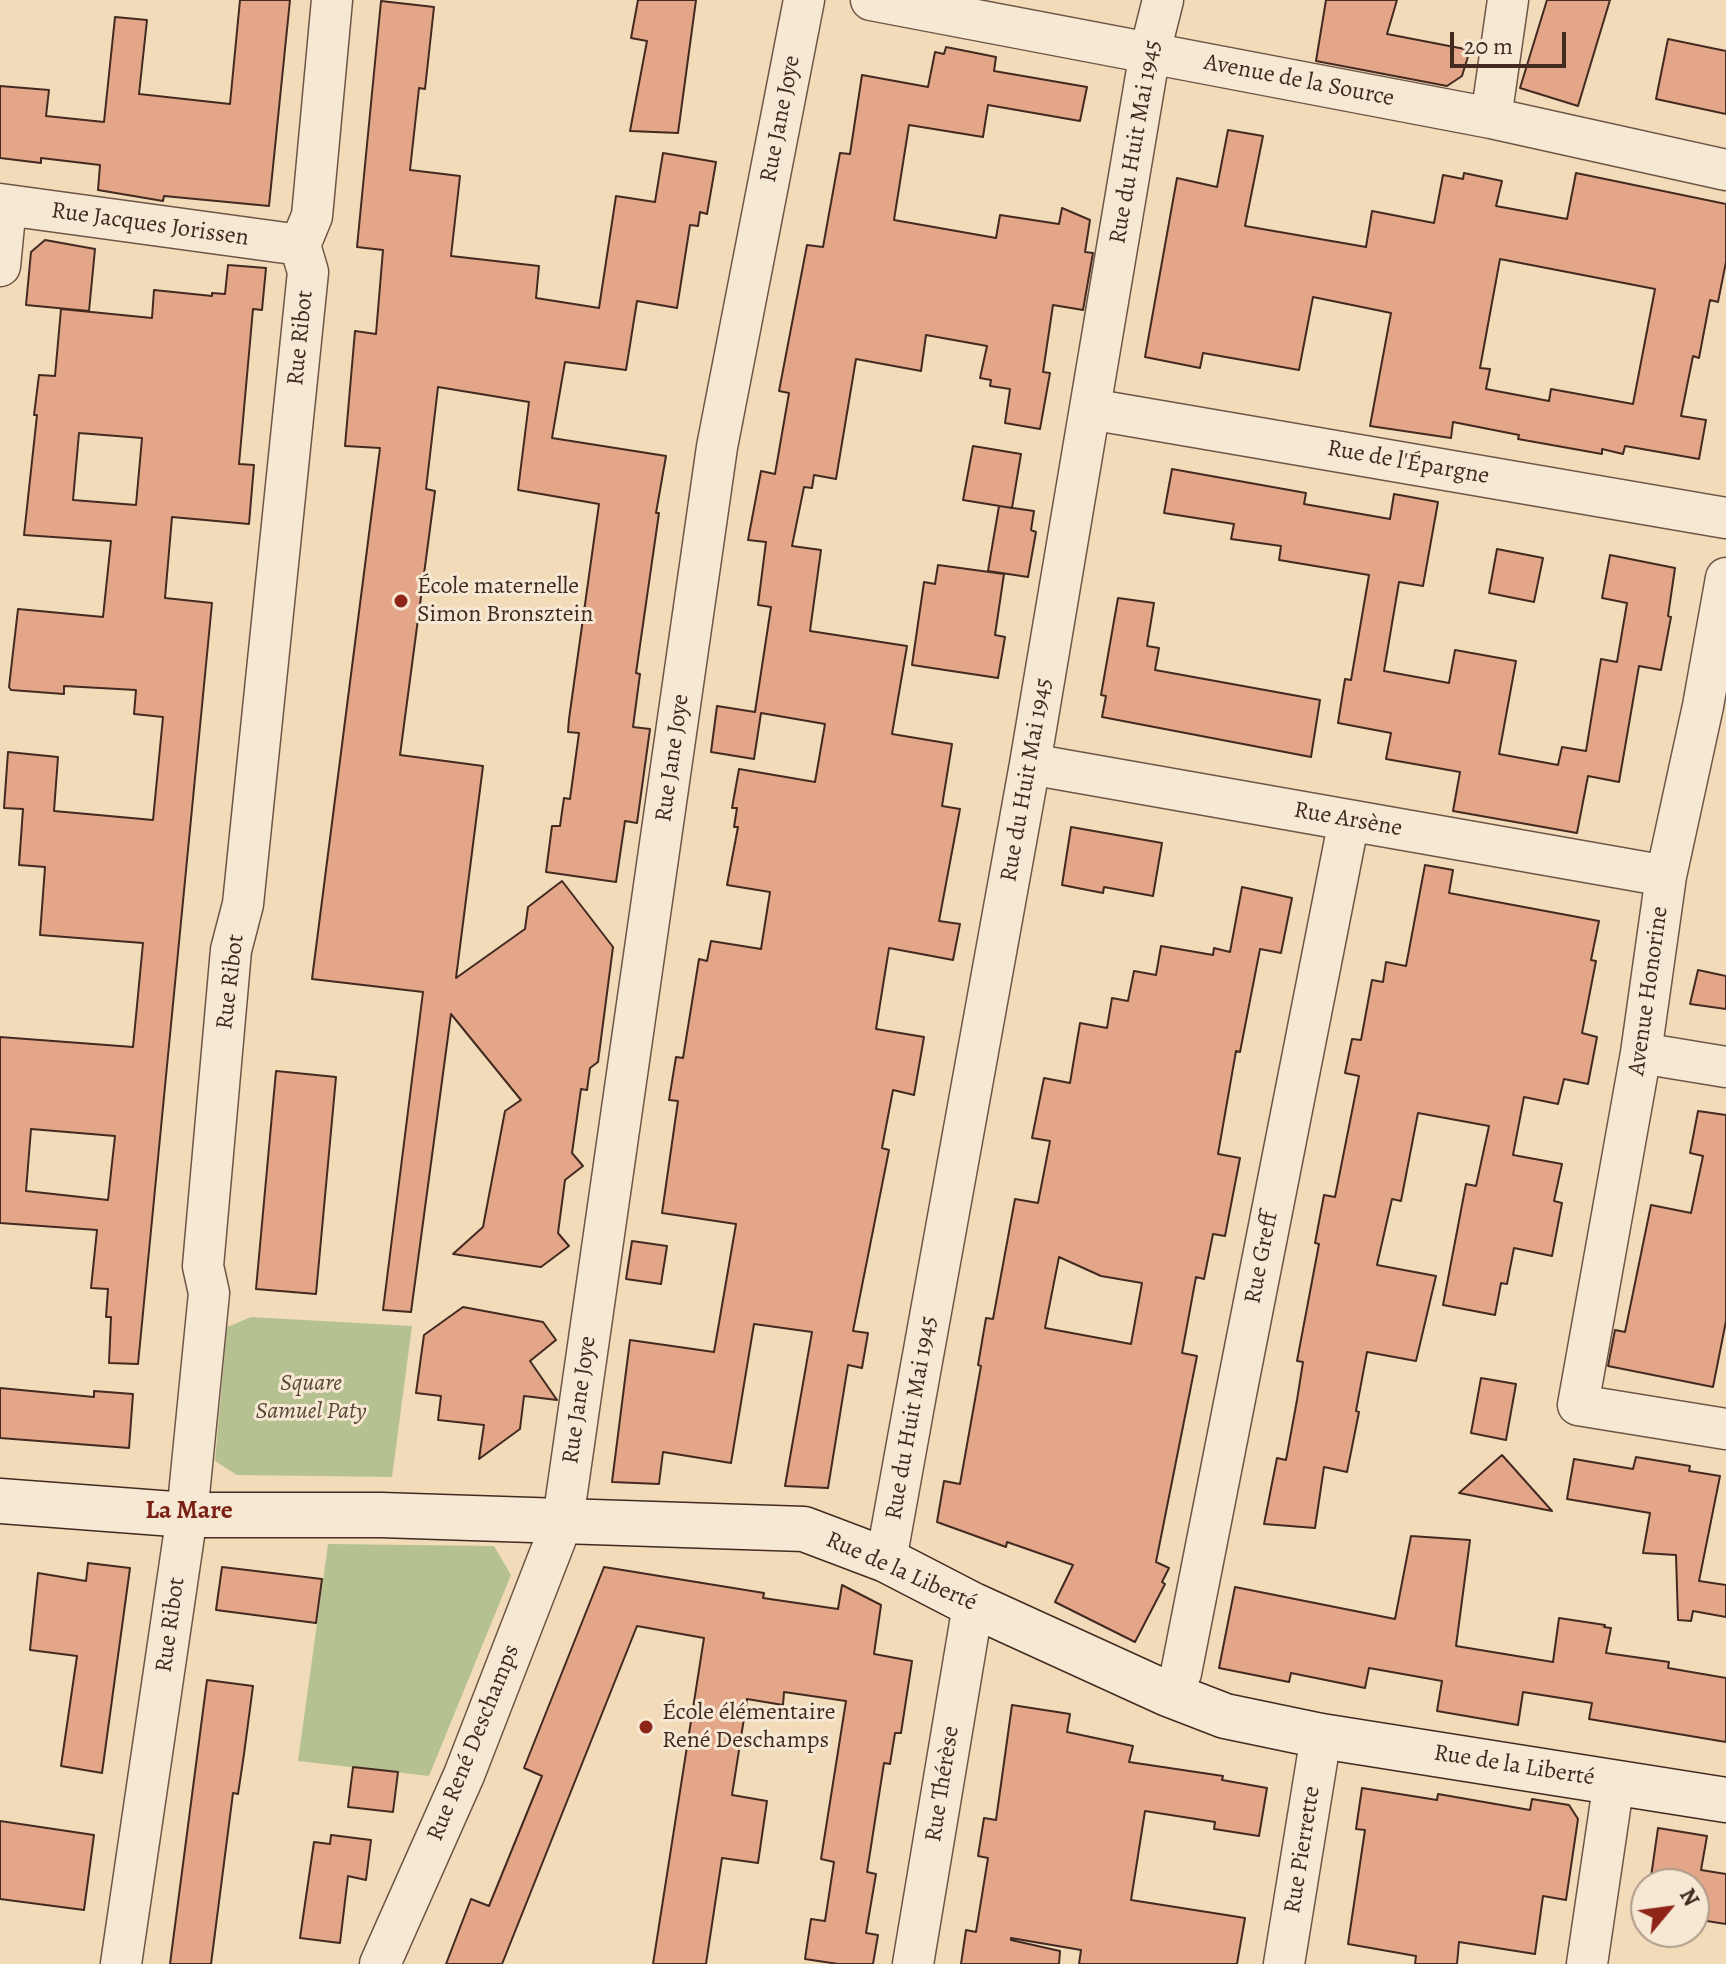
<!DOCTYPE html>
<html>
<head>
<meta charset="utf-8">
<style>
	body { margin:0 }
	#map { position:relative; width:1726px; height:1964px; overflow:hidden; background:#f1dbb9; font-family:Alegreya,serif }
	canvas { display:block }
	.north { position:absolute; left:1630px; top:1868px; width:80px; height:80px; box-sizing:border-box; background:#f6e8d2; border:2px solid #ae9c8b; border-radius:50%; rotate:61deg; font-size:22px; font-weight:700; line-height:32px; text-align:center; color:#422a21 }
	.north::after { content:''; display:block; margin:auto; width:28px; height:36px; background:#8f2418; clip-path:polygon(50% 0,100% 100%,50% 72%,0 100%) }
	.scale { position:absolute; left:1450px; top:32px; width:116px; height:36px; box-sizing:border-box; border:4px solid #422a21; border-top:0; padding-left:10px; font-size:24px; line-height:28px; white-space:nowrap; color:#422a21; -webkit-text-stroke:6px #f6e8d2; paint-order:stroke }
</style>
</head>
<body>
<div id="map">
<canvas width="1726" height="1964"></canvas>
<div class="north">N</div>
<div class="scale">20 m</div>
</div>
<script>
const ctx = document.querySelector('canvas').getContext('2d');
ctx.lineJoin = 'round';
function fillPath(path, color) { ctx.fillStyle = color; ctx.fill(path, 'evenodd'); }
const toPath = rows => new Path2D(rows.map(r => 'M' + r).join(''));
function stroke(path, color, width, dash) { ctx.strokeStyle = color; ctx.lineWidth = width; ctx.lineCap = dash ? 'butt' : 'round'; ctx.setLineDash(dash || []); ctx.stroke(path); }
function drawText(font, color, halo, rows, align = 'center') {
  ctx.font = font + ' Alegreya,serif'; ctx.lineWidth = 6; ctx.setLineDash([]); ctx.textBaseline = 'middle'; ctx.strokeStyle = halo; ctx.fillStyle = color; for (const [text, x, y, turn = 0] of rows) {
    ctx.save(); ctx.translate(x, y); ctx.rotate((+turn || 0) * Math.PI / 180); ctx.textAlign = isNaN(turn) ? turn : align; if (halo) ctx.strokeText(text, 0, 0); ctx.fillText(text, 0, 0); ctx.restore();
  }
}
const green = toPath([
	[251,1317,412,1326,392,1477,237,1475,215,1461,227,1327],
	[328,1544,494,1546,511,1575,429,1776,298,1761]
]);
const building = toPath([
	[240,0,290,0,269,206,164,196,163,201,98,190,100,165,41,158,41,163,0,158,0,86,49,90,46,116,104,122,115,17,147,20,139,94,230,104,240,0],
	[638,0,696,0,678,133,630,131,647,41,631,38,638,0],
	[1326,0,1397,0,1387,34,1470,50,1462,76,1447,86,1316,61,1326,0],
	[1547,0,1610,0,1578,106,1520,88,1547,0],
	[381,1,434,7,425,89,419,88,410,170,460,176,451,256,539,266,536,298,599,308,616,196,655,202,663,153,716,162,707,214,700,212,698,226,690,225,677,308,637,301,626,370,565,362,552,438,666,456,656,513,659,513,636,673,640,674,633,727,650,729,637,823,625,821,616,882,546,872,552,826,560,826,564,798,570,799,579,733,568,732,569,719,599,504,518,490,529,402,438,387,426,489,435,491,400,755,483,766,456,978,525,929,528,907,562,881,613,947,598,1062,590,1068,587,1090,581,1089,572,1153,583,1166,565,1180,558,1233,569,1246,541,1267,453,1254,483,1227,505,1111,521,1100,451,1014,411,1312,383,1310,423,992,312,979,380,448,345,446,355,331,376,334,383,250,357,247,381,1],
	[1668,39,1726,51,1726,114,1656,99,1668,39],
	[946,47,996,57,994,71,1087,87,1080,121,988,105,983,137,909,125,894,220,996,238,1000,215,1059,224,1062,208,1090,220,1085,252,1093,253,1083,310,1053,305,1043,372,1050,373,1040,429,1005,423,1010,389,990,386,991,380,980,378,987,346,926,335,921,371,856,359,836,479,814,475,812,488,804,487,792,546,821,550,810,631,907,646,892,734,952,744,942,806,960,809,939,921,960,924,953,960,889,948,876,1029,924,1037,914,1095,893,1090,882,1148,889,1150,853,1331,868,1333,862,1368,848,1365,828,1488,785,1486,812,1332,754,1324,731,1463,663,1452,659,1484,612,1482,630,1340,714,1352,736,1224,662,1213,678,1101,669,1100,676,1057,683,1058,699,959,707,961,711,941,761,949,770,892,727,885,738,827,734,827,737,808,732,808,739,769,815,782,825,724,761,713,754,759,711,752,717,706,755,712,771,607,758,605,766,542,748,540,761,471,775,474,789,393,779,391,807,245,823,247,840,153,850,154,862,75,928,87,935,52,944,54,946,47],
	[1228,130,1263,136,1245,226,1366,247,1372,211,1434,223,1443,175,1463,179,1464,173,1502,181,1496,206,1567,219,1576,173,1726,204,1726,262,1718,302,1710,300,1699,358,1693,356,1681,416,1706,420,1699,459,1625,446,1623,454,1602,449,1602,454,1518,439,1519,435,1453,422,1451,438,1370,426,1391,313,1313,297,1299,370,1203,353,1200,368,1145,357,1177,178,1217,187,1228,130],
	[1500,259,1655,289,1633,404,1551,389,1549,401,1486,389,1490,369,1480,368,1500,259],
	[45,240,95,249,89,311,26,305,31,252,45,240],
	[228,265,266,268,262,310,253,309,239,464,254,465,249,524,172,517,165,598,212,603,138,1364,109,1363,111,1317,106,1317,108,1289,91,1288,97,1230,0,1223,0,1037,133,1047,143,943,40,935,45,867,19,865,23,809,4,808,8,752,58,757,54,811,153,820,163,717,134,714,136,690,64,686,64,694,11,690,9,687,18,609,103,617,111,541,24,535,37,415,34,415,39,375,55,376,61,309,152,318,154,290,212,296,212,293,225,294,228,265],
	[79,433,142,438,136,505,73,500,79,433],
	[31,1129,115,1136,108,1200,26,1191,31,1129],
	[973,446,1021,454,1012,508,963,500,973,446],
	[1172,469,1306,493,1304,504,1390,519,1394,494,1438,502,1423,586,1399,582,1384,671,1449,683,1455,650,1516,661,1499,754,1558,765,1562,747,1586,751,1601,659,1617,662,1627,603,1602,598,1610,555,1675,568,1668,616,1671,617,1661,670,1639,666,1619,782,1588,776,1577,833,1453,811,1460,772,1386,759,1391,733,1338,723,1345,679,1351,680,1369,575,1279,560,1281,546,1231,539,1234,524,1164,513,1172,469],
	[999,506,1034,511,1031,530,1036,532,1028,577,988,571,999,506],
	[1497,549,1543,558,1534,602,1489,593,1497,549],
	[938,565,1004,574,995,635,1005,637,998,678,912,665,924,582,935,584,938,565],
	[1118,598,1154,603,1147,646,1159,648,1155,670,1320,700,1311,757,1102,717,1106,696,1101,695,1118,598],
	[1071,827,1162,843,1153,896,1104,887,1103,893,1062,885,1071,827],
	[1425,865,1453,870,1449,893,1599,921,1591,960,1596,961,1582,1033,1597,1037,1588,1084,1564,1079,1558,1104,1524,1097,1513,1155,1562,1164,1554,1201,1562,1203,1552,1256,1514,1248,1507,1284,1501,1283,1495,1315,1443,1305,1466,1184,1476,1186,1489,1126,1418,1113,1401,1201,1392,1199,1377,1265,1436,1276,1416,1361,1367,1352,1356,1411,1359,1412,1347,1472,1324,1467,1315,1528,1264,1524,1277,1458,1286,1460,1297,1400,1303,1362,1297,1361,1319,1244,1315,1243,1324,1195,1335,1197,1359,1076,1345,1073,1352,1039,1361,1040,1372,980,1383,982,1386,962,1406,966,1425,865],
	[1242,887,1292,898,1281,953,1260,949,1240,1052,1236,1051,1218,1154,1240,1158,1225,1236,1213,1234,1204,1279,1196,1277,1182,1353,1197,1356,1156,1562,1169,1568,1162,1582,1165,1584,1135,1642,1055,1602,1073,1565,1007,1542,1006,1547,937,1522,944,1481,960,1484,981,1366,978,1365,986,1318,993,1319,1015,1199,1038,1203,1050,1141,1032,1138,1044,1078,1070,1083,1080,1023,1107,1028,1112,998,1128,1001,1134,971,1156,975,1161,946,1213,955,1214,948,1230,952,1242,887],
	[1059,1257,1101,1276,1142,1283,1131,1344,1045,1328,1059,1257],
	[1698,970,1726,976,1726,1009,1690,1004,1698,970],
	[276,1071,336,1077,316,1294,256,1289,276,1071],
	[1698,1111,1726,1115,1726,1321,1713,1387,1608,1366,1615,1330,1625,1332,1651,1205,1691,1213,1703,1156,1690,1153,1698,1111],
	[632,1241,667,1246,661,1284,626,1279,632,1241],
	[463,1307,543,1322,556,1340,530,1361,557,1400,524,1396,520,1429,479,1459,484,1425,438,1420,441,1396,416,1393,424,1335,463,1307],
	[1481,1378,1516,1384,1506,1440,1471,1433,1481,1378],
	[0,1388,94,1397,94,1391,133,1394,129,1448,0,1438,0,1388],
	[1502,1455,1552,1511,1459,1493,1502,1455],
	[1636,1457,1690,1466,1689,1471,1720,1476,1699,1581,1726,1585,1726,1617,1693,1611,1691,1621,1678,1620,1676,1555,1643,1553,1650,1513,1567,1499,1574,1459,1633,1469,1636,1457],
	[1411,1536,1470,1540,1456,1646,1553,1662,1559,1618,1605,1625,1604,1627,1611,1628,1606,1653,1669,1662,1668,1668,1726,1678,1726,1742,1589,1719,1592,1703,1523,1692,1518,1725,1437,1711,1442,1681,1369,1668,1365,1688,1291,1673,1289,1682,1219,1668,1235,1587,1395,1619,1411,1536],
	[88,1563,130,1568,102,1773,61,1766,77,1656,30,1650,38,1573,86,1581,88,1563],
	[222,1567,322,1579,316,1623,216,1610,222,1567],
	[604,1567,764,1593,763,1598,838,1609,842,1585,881,1605,874,1654,912,1661,901,1733,895,1733,890,1764,884,1763,867,1872,876,1874,866,1933,878,1935,873,1964,838,1964,805,1959,811,1919,825,1921,834,1862,821,1859,846,1701,784,1692,783,1705,747,1699,732,1795,767,1801,758,1863,722,1858,706,1964,653,1964,704,1638,637,1626,502,1964,446,1964,471,1899,489,1906,542,1776,524,1768,604,1567],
	[207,1680,253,1686,244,1754,238,1794,233,1793,211,1964,170,1964,207,1680],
	[1012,1705,1070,1714,1067,1732,1133,1746,1129,1762,1223,1776,1222,1780,1267,1788,1259,1836,1214,1829,1215,1822,1145,1811,1131,1900,1245,1918,1237,1964,1079,1964,1081,1950,1011,1938,1011,1940,1060,1951,1059,1964,961,1964,966,1930,976,1932,988,1858,978,1856,984,1818,996,1820,1012,1705],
	[353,1767,398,1772,393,1812,348,1807,353,1767],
	[1362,1788,1437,1800,1438,1794,1530,1810,1532,1799,1569,1805,1578,1819,1566,1900,1543,1896,1535,1954,1459,1942,1457,1964,1415,1964,1416,1956,1348,1944,1365,1830,1356,1829,1362,1788],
	[0,1821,94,1835,84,1910,0,1899,0,1821],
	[1658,1828,1707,1836,1701,1870,1726,1874,1726,1924,1694,1919,1694,1884,1650,1884,1658,1828],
	[331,1835,371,1840,366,1880,348,1876,340,1943,300,1938,314,1842,330,1844,331,1835]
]);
const street = toPath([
	[871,0,1491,118,1726,170],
	[1491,118,1508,0],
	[0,204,300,245],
	[0,266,6,205],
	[1090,409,1726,518],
	[1726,578,1703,706,1666,876,1641,1053,1578,1405,1726,1429],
	[1030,764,1666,876],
	[1641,1053,1726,1067],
	[886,1560,1030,764,1150,52,1163,0],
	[1168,1694,1181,1673,1349,820],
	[121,1964,187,1515,209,1293,203,1266,231,950,243,904,308,272,300,245,312,216,332,0],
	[380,1964,464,1775,563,1520,717,447,804,0],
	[913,1964,973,1605],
	[1284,1964,1321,1736],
	[1587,1964,1614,1781]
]);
const secondary = toPath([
	[0,1501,187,1515,381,1515,804,1529,886,1560,973,1605,1168,1694,1225,1716,1321,1736,1726,1800]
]);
const markers = [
	[401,601,8,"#8f2418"],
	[646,1727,8,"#8f2418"]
];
const streetNames = [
	["Avenue de la Source",1299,81,11],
	["Rue Jane Joye",781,119,-79],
	["Rue du Huit Mai 1945",1136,142,-80],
	["Rue Jacques Jorissen",150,225,8],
	["Rue Ribot",301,338,-84],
	["Rue de l'Épargne",1408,463,10],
	["Rue Jane Joye",673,758,-82],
	["Rue du Huit Mai 1945",1027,780,-80],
	["Rue Arsène",1348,820,10],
	["Rue Ribot",231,982,-83],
	["Avenue Honorine",1649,991,-82],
	["Rue Greff",1262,1258,-79],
	["Rue Jane Joye",580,1400,-82],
	["Rue du Huit Mai 1945",912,1418,-80],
	["Rue de la Liberté",901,1572,24],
	["Rue Ribot",171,1625,-82],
	["Rue René Deschamps",474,1743,-68],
	["Rue de la Liberté",1514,1766,9],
	["Rue Thérèse",943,1784,-81],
	["Rue Pierrette",1303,1850,-81]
];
const poiNames = [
	["École maternelle",417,587],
	["Simon Bronsztein",417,615],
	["École élémentaire",662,1713],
	["René Deschamps",662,1741]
];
const parkNames = [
	["Square",311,1384],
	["Samuel Paty",311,1412]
];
const neighbourhoodNames = [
	["La Mare",189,1512]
];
fillPath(green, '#b6c192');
fillPath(building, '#e4a688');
stroke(building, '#422a21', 2);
stroke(street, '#6e5647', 43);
stroke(secondary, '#422a21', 47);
stroke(street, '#f6e8d2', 40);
stroke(secondary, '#f6e8d2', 44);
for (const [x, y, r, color] of markers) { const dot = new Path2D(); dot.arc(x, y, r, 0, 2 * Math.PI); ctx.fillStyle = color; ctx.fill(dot); stroke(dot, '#f6e8d2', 3); }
drawText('24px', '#422a21', '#f6e8d2', streetNames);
drawText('24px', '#422a21', '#f6e8d2', poiNames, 'left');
drawText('italic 24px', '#594838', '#f6e8d2', parkNames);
drawText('bold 26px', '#7a1f14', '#f6e8d2', neighbourhoodNames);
</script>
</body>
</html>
